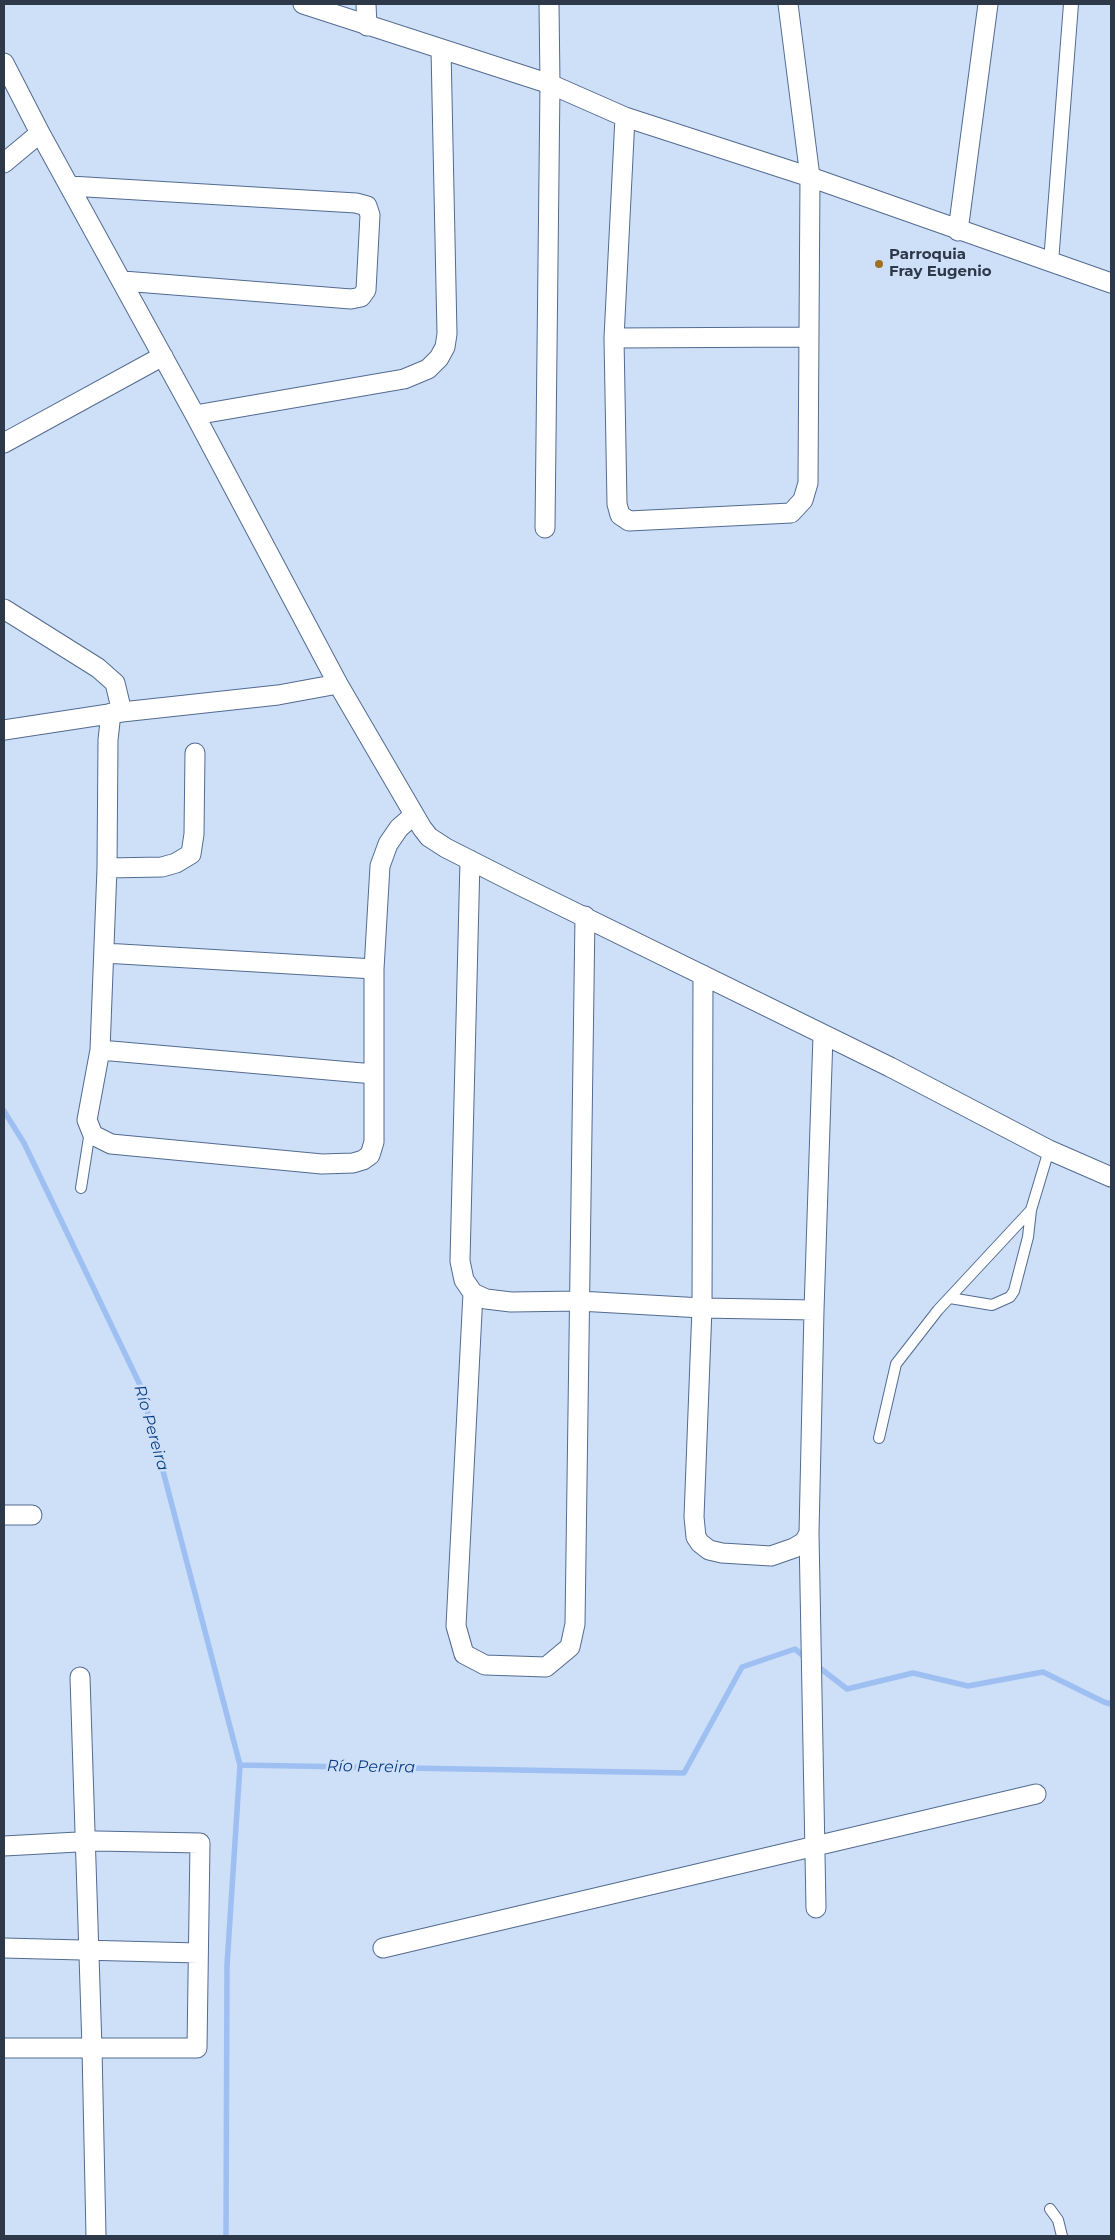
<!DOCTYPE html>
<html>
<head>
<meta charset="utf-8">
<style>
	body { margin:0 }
	#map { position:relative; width:1115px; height:2240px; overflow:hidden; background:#cedff8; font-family:Montserrat,sans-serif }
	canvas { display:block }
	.frame { position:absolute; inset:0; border:5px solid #2d3849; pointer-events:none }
</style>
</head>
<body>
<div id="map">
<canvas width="1115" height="2240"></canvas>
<div class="frame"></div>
</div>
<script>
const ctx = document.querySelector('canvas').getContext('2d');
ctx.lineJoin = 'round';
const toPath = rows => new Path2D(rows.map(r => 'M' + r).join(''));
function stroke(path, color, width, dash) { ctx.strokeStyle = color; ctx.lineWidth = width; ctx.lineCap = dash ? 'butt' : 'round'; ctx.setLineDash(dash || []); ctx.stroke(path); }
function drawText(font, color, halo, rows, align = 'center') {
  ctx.font = font + ' Montserrat,sans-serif'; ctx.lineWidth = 5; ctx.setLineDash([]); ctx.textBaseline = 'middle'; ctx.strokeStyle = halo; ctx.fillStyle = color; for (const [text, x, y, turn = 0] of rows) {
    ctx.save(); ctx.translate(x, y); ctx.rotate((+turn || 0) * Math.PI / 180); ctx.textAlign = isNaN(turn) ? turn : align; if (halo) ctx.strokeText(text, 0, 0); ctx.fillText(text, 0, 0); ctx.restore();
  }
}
const stream = toPath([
	[4,1111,24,1143,141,1387,240,1765,684,1773,742,1667,795,1649,806,1658],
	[816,1665,847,1689,913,1673,968,1686,1043,1672,1104,1702,1111,1704],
	[226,2236,227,1965,240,1765]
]);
const service = toPath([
	[81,1188,90,1131],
	[950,1298,992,1305,1010,1297,1014,1291,1028,1237,1031,1210],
	[879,1438,896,1364,938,1310,1031,1210,1049,1150],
	[1050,2209,1058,2220,1062,2236]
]);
const pedestrian = toPath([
	[1051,262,1071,4]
]);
const minor = toPath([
	[303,4,550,84,625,117,810,177,1111,283],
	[366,4,367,26],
	[4,63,40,133,195,415,338,684,422,828,429,837,446,848,517,884,890,1067,1049,1150,1111,1177],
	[625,117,614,338,617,504,620,515,629,521,791,513,803,500,808,483,810,177,788,4],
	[4,163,40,133],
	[70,186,356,203,367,206,370,215,366,290,361,297,351,299,123,281],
	[958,231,988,4],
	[614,338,809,337],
	[195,415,404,379,428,369,439,358,445,347,447,334,441,49],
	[4,443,163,356],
	[545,528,550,84,549,4],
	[4,609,98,668,115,683,122,712],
	[111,713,108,740,107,868,100,1050,87,1120,93,1135,111,1144,322,1164,353,1163,363,1160,370,1155,374,1142,374,969],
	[4,730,122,712,278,695,338,684],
	[470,860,460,1261,464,1280,473,1293,486,1299,511,1302,579,1301,702,1308,814,1310,823,1035],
	[107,868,162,867,176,863,191,854,194,834,195,753],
	[104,953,374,969,380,866,388,844,399,828,414,815],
	[703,975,702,1308,694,1517,696,1537,700,1543,709,1550,722,1553,771,1556,794,1548,804,1542,809,1533,814,1310],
	[100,1050,374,1074],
	[473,1293,456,1626,464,1654,485,1665,546,1667,570,1647,575,1624,585,916],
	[4,1515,32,1515],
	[809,1533,816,1908],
	[80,1677,92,2048,96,2236],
	[4,1846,96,1841,200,1843,197,2048,4,2048],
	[4,1948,198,1953],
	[383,1948,1036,1794]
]);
const markers = [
	[879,264,5,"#9d7221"]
];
const poiNames = [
	["Parroquia",889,255],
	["Fray Eugenio",889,272]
];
const waterNames = [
	["Río Pereira",151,1428,74],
	["Río Pereira",371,1767,1]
];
stroke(stream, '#9ebff1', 5.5);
stroke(service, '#526b90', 12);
stroke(pedestrian, '#526b90', 16);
stroke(minor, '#526b90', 21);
stroke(service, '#fff', 10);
stroke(pedestrian, '#fff', 14);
stroke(minor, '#fff', 19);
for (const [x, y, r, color] of markers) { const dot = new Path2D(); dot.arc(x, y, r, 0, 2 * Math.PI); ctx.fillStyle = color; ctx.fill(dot); stroke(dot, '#cedff8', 2); }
drawText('bold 15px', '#2d3849', '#cedff8', poiNames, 'left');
drawText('italic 16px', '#083c83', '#cedff8', waterNames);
</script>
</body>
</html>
